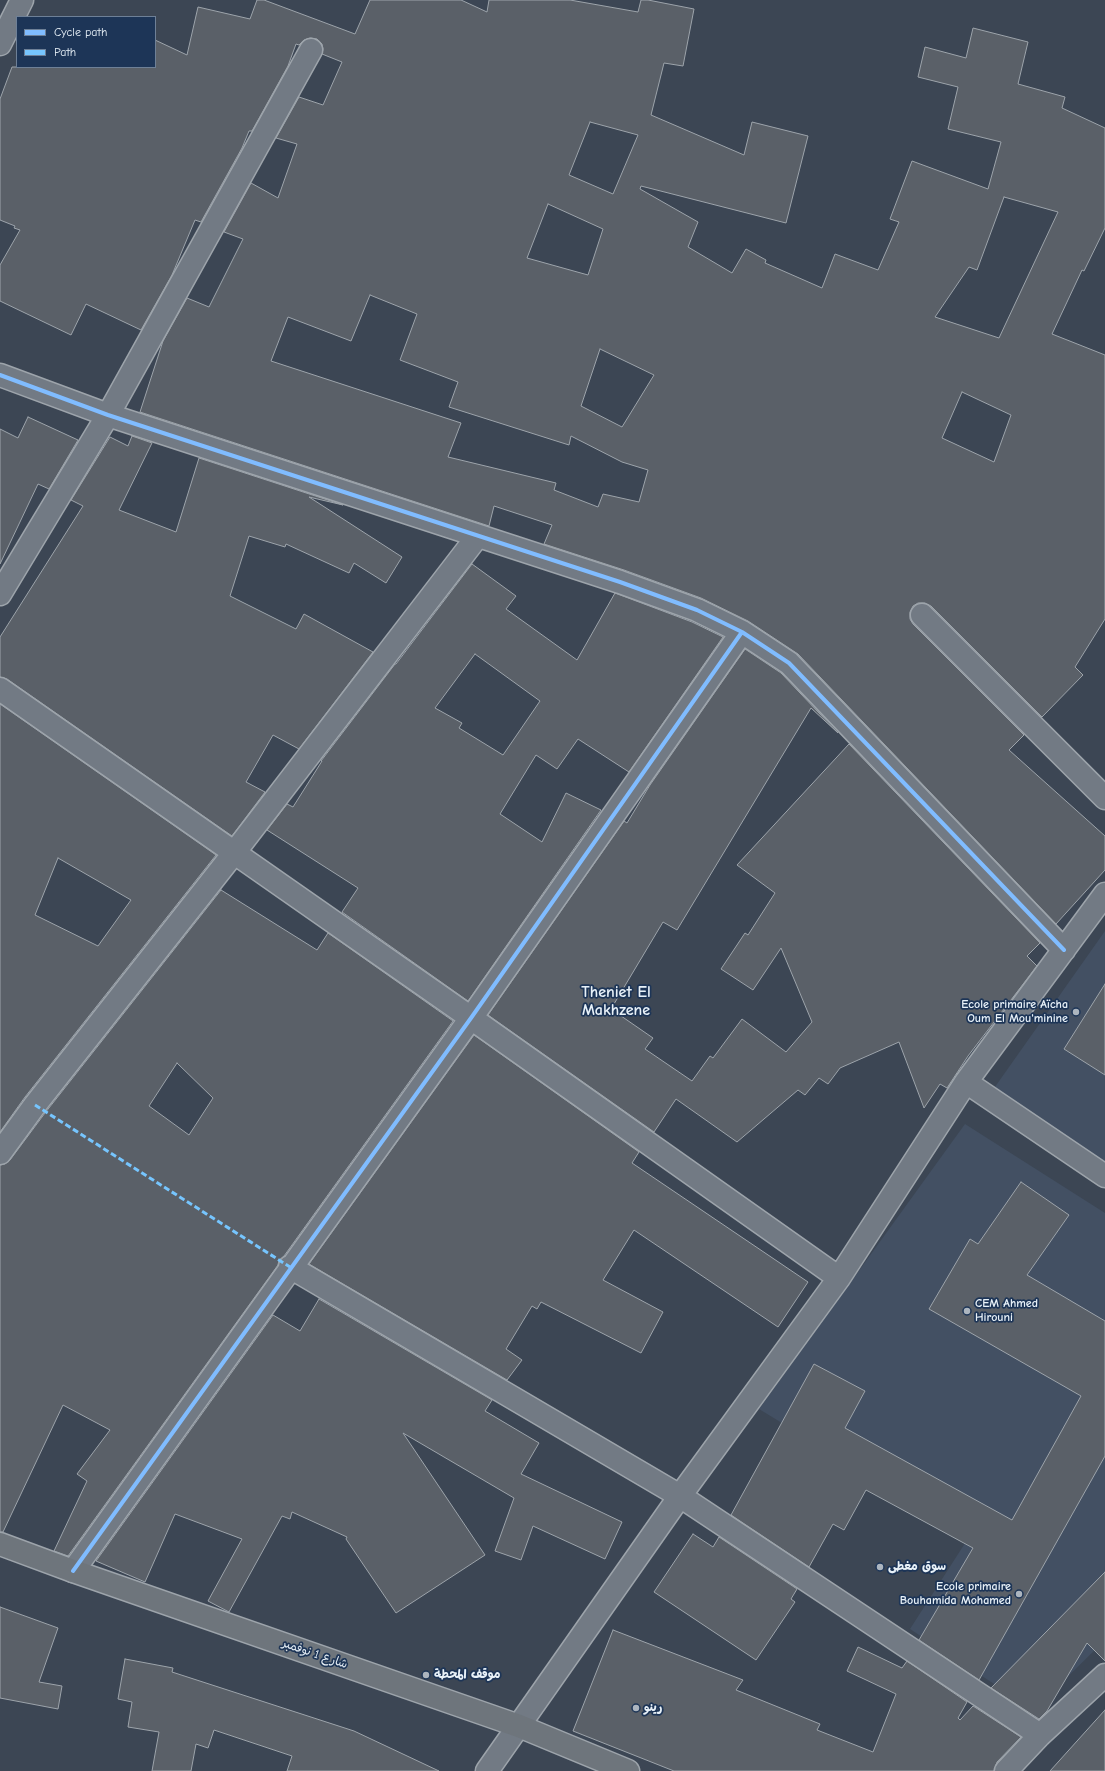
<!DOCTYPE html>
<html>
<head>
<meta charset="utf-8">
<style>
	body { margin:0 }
	#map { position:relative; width:1105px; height:1771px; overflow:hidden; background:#3c4654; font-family:"Comic Neue",sans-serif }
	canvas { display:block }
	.legend { position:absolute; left:16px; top:16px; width:140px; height:52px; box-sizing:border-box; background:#1d3557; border:1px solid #6e8097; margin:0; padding:5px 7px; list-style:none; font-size:12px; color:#e8f1f8 }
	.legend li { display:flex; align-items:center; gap:8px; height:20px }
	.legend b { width:20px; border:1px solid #6e8097 }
</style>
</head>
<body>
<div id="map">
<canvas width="1105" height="1771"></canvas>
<ul class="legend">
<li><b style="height:5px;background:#80bcff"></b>Cycle path</li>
<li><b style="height:5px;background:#76c5fe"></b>Path</li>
</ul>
</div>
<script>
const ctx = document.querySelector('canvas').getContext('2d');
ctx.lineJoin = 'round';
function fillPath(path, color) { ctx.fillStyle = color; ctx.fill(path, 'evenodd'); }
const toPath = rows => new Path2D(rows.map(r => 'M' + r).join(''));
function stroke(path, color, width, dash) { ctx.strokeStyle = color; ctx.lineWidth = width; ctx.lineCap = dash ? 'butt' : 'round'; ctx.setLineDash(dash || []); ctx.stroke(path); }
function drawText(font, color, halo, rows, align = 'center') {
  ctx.font = font + ' "Comic Neue","Playpen Sans Arabic",sans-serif'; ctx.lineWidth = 3.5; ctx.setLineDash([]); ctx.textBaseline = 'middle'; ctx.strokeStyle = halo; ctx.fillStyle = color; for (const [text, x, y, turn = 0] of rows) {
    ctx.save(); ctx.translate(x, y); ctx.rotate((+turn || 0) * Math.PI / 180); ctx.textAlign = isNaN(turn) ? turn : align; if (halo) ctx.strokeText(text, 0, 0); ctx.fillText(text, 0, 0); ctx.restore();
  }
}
const built = toPath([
	[1105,931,1105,1173,990,1094],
	[965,1124,1105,1213,1105,1640,1034,1710,910,1629,969,1537,759,1409]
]);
const building = toPath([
	[257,0,264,0,355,34,370,0,461,0,487,12,489,0,570,0,638,12,641,0,648,0,694,9,683,66,664,63,651,115,744,155,752,122,808,136,786,223,641,186,640,189,698,222,688,247,732,273,746,249,766,260,765,263,822,288,835,254,878,270,899,222,890,219,912,161,988,189,1001,142,948,129,958,87,918,77,925,47,966,58,973,28,1028,42,1018,84,1065,97,1062,108,1105,128,1105,228,1084,271,1082,270,1052,334,1105,355,1105,619,1075,667,1083,675,1042,717,931,606,925,603,918,603,913,606,910,612,910,619,913,624,1024,735,1009,750,1105,836,1105,870,1056,924,798,654,748,621,701,598,624,570,544,544,552,525,494,506,489,526,140,412,163,341,187,298,209,307,243,239,224,232,251,183,278,198,297,144,276,138,299,97,323,105,342,62,322,54,323,49,322,44,317,39,310,38,304,40,299,45,296,44,288,66,252,131,249,131,242,148,201,222,195,220,172,275,141,330,86,304,71,335,0,301,0,265,20,230,14,228,15,226,0,220,0,99,12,67,155,67,155,40,187,55,198,7,250,19,257,0],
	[590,122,638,135,613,194,569,175,590,122],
	[1004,197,1058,212,999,338,935,317,969,267,977,270,1004,197],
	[548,204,603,229,588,275,527,258,548,204],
	[370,295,417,314,400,360,458,382,449,407,569,445,571,436,622,462,648,470,639,502,603,494,598,507,554,490,556,483,448,457,461,423,271,361,288,317,351,341,370,295],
	[600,349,654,375,622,427,581,406,600,349],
	[962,392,1011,415,994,462,942,438,962,392],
	[28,417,78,440,49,489,38,484,0,564,0,429,18,438,28,417],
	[132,436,152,443,119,510,176,532,199,458,343,505,309,497,402,557,386,583,354,563,349,573,286,544,285,547,249,536,230,596,296,629,304,614,373,652,299,749,273,735,246,782,265,792,232,836,7,679,0,677,0,637,83,506,71,500,110,437,128,446,132,436],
	[472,564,516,596,506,609,577,660,615,593,692,622,723,637,629,772,578,739,557,769,536,755,500,814,542,842,566,793,601,810,468,1001,342,912,358,888,267,830,287,804,293,807,322,761,321,761,395,664,396,664,472,564],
	[475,654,540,701,503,755,459,728,462,723,435,708,475,654],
	[745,649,781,673,838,733,811,708,677,930,663,922,611,1009,653,1038,645,1049,692,1081,710,1056,713,1058,742,1019,786,1052,812,1022,781,948,753,990,721,969,745,933,748,935,775,893,737,865,849,744,1040,943,1027,956,1037,966,968,1056,947,1088,940,1084,924,1108,899,1042,840,1068,828,1084,819,1078,805,1095,798,1090,737,1142,676,1099,654,1132,488,1015,624,821,627,823,650,785,745,649],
	[0,704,216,855,25,1097,0,1132,0,704],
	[58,858,131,900,98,946,35,915,58,858],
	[221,890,317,950,328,933,453,1021,284,1256,279,1260,278,1265,68,1556,54,1551,87,1481,77,1474,110,1430,63,1405,3,1532,0,1532,0,1165,5,1164,10,1160,45,1113,221,890],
	[177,1063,213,1098,189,1135,149,1106,177,1063],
	[1105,984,1105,1075,1064,1049,1105,984],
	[474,1035,639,1152,632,1163,808,1282,778,1327,634,1230,603,1280,663,1312,641,1353,541,1302,537,1309,532,1306,506,1349,522,1360,507,1380,309,1264,474,1035],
	[1021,1182,1069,1215,1027,1275,1105,1321,1105,1456,979,1680,919,1640,973,1548,866,1490,844,1530,833,1524,809,1567,731,1515,814,1364,865,1391,845,1428,1012,1520,1081,1396,929,1309,970,1239,978,1244,1021,1182],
	[319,1299,492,1400,485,1411,539,1443,521,1474,622,1522,605,1559,533,1526,521,1560,495,1551,514,1498,403,1433,485,1555,396,1613,346,1539,347,1537,292,1512,290,1519,282,1516,229,1612,208,1601,242,1539,175,1514,145,1582,96,1561,273,1315,300,1331,319,1299],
	[693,1534,713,1547,719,1537,797,1589,791,1599,795,1602,756,1660,654,1592,693,1534],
	[1105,1572,1105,1661,1087,1643,1047,1711,1039,1719,991,1688,1105,1572],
	[0,1607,58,1628,39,1682,62,1686,58,1709,0,1698,0,1607],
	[613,1630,743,1680,736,1690,820,1724,817,1730,873,1752,896,1694,847,1671,858,1647,902,1668,907,1661,967,1702,958,1718,960,1720,973,1706,1021,1737,997,1762,994,1771,674,1771,573,1731,613,1630],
	[125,1659,173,1668,172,1672,354,1731,439,1771,287,1771,292,1756,214,1730,208,1748,196,1744,191,1771,152,1771,159,1732,128,1727,132,1702,118,1699,125,1659],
	[1105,1710,1105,1771,1050,1771,1105,1710]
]);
const minor = toPath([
	[0,44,22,0],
	[0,375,108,415,620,582,697,610,742,632,789,663,1064,950],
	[0,594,108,415,311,50],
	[922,615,1105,798],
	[0,689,471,1018,839,1278],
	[966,1082,1105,1176],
	[0,1153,35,1105,234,853,477,537],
	[290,1267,680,1496,1040,1735],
	[73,1571,471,1018,742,632],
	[487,1771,680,1496,839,1278,966,1082,1105,894],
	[1006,1771,1040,1735,1105,1675]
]);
const major = toPath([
	[0,1544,73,1571,519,1726,628,1771]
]);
const quiet = toPath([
	[35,1105,290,1267]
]);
const cycleway = toPath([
	[0,375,108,415,620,582,697,610,742,632,789,663,1064,950],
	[73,1571,471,1018,742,632]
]);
const markers = [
	[1076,1012,4,"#acb5bf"],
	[967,1311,4,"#acb5bf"],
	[880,1567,4,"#acb5bf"],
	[1019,1594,4,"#acb5bf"],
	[426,1675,4,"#acb5bf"],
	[636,1708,4,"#acb5bf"]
];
const poiNames = [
	["Ecole primaire Aïcha",1068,1005,"right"],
	["Oum El Mou'minine",1068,1019,"right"],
	["CEM Ahmed",975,1304],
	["Hirouni",975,1318],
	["سوق مغطى",888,1567],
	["Ecole primaire",1011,1587,"right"],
	["Bouhamida Mohamed",1011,1601,"right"],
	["موقف المحطة",434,1675],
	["رينو",644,1708]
];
const streetNames = [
	["شارع 1 نوفمبر",315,1654,19]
];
const districtNames = [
	["Theniet El",616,992],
	["Makhzene",616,1010]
];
fillPath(built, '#435063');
fillPath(building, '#5a6068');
stroke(building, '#9da4ab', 1);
stroke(minor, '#9da4ab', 25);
stroke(major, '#9da4ab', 25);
stroke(minor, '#727a84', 22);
stroke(major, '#6e757c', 22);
stroke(quiet, '#76c5fe', 3, [6, 3]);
stroke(cycleway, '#80bcff', 4);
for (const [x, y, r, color] of markers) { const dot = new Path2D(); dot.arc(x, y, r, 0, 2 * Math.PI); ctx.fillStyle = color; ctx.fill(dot); stroke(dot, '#1d3557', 1.5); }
drawText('bold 12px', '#e8f1f8', '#1d3557', poiNames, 'left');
drawText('12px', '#e8f1f8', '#1d3557', streetNames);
drawText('bold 16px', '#e8f1f8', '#1d3557', districtNames);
</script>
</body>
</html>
